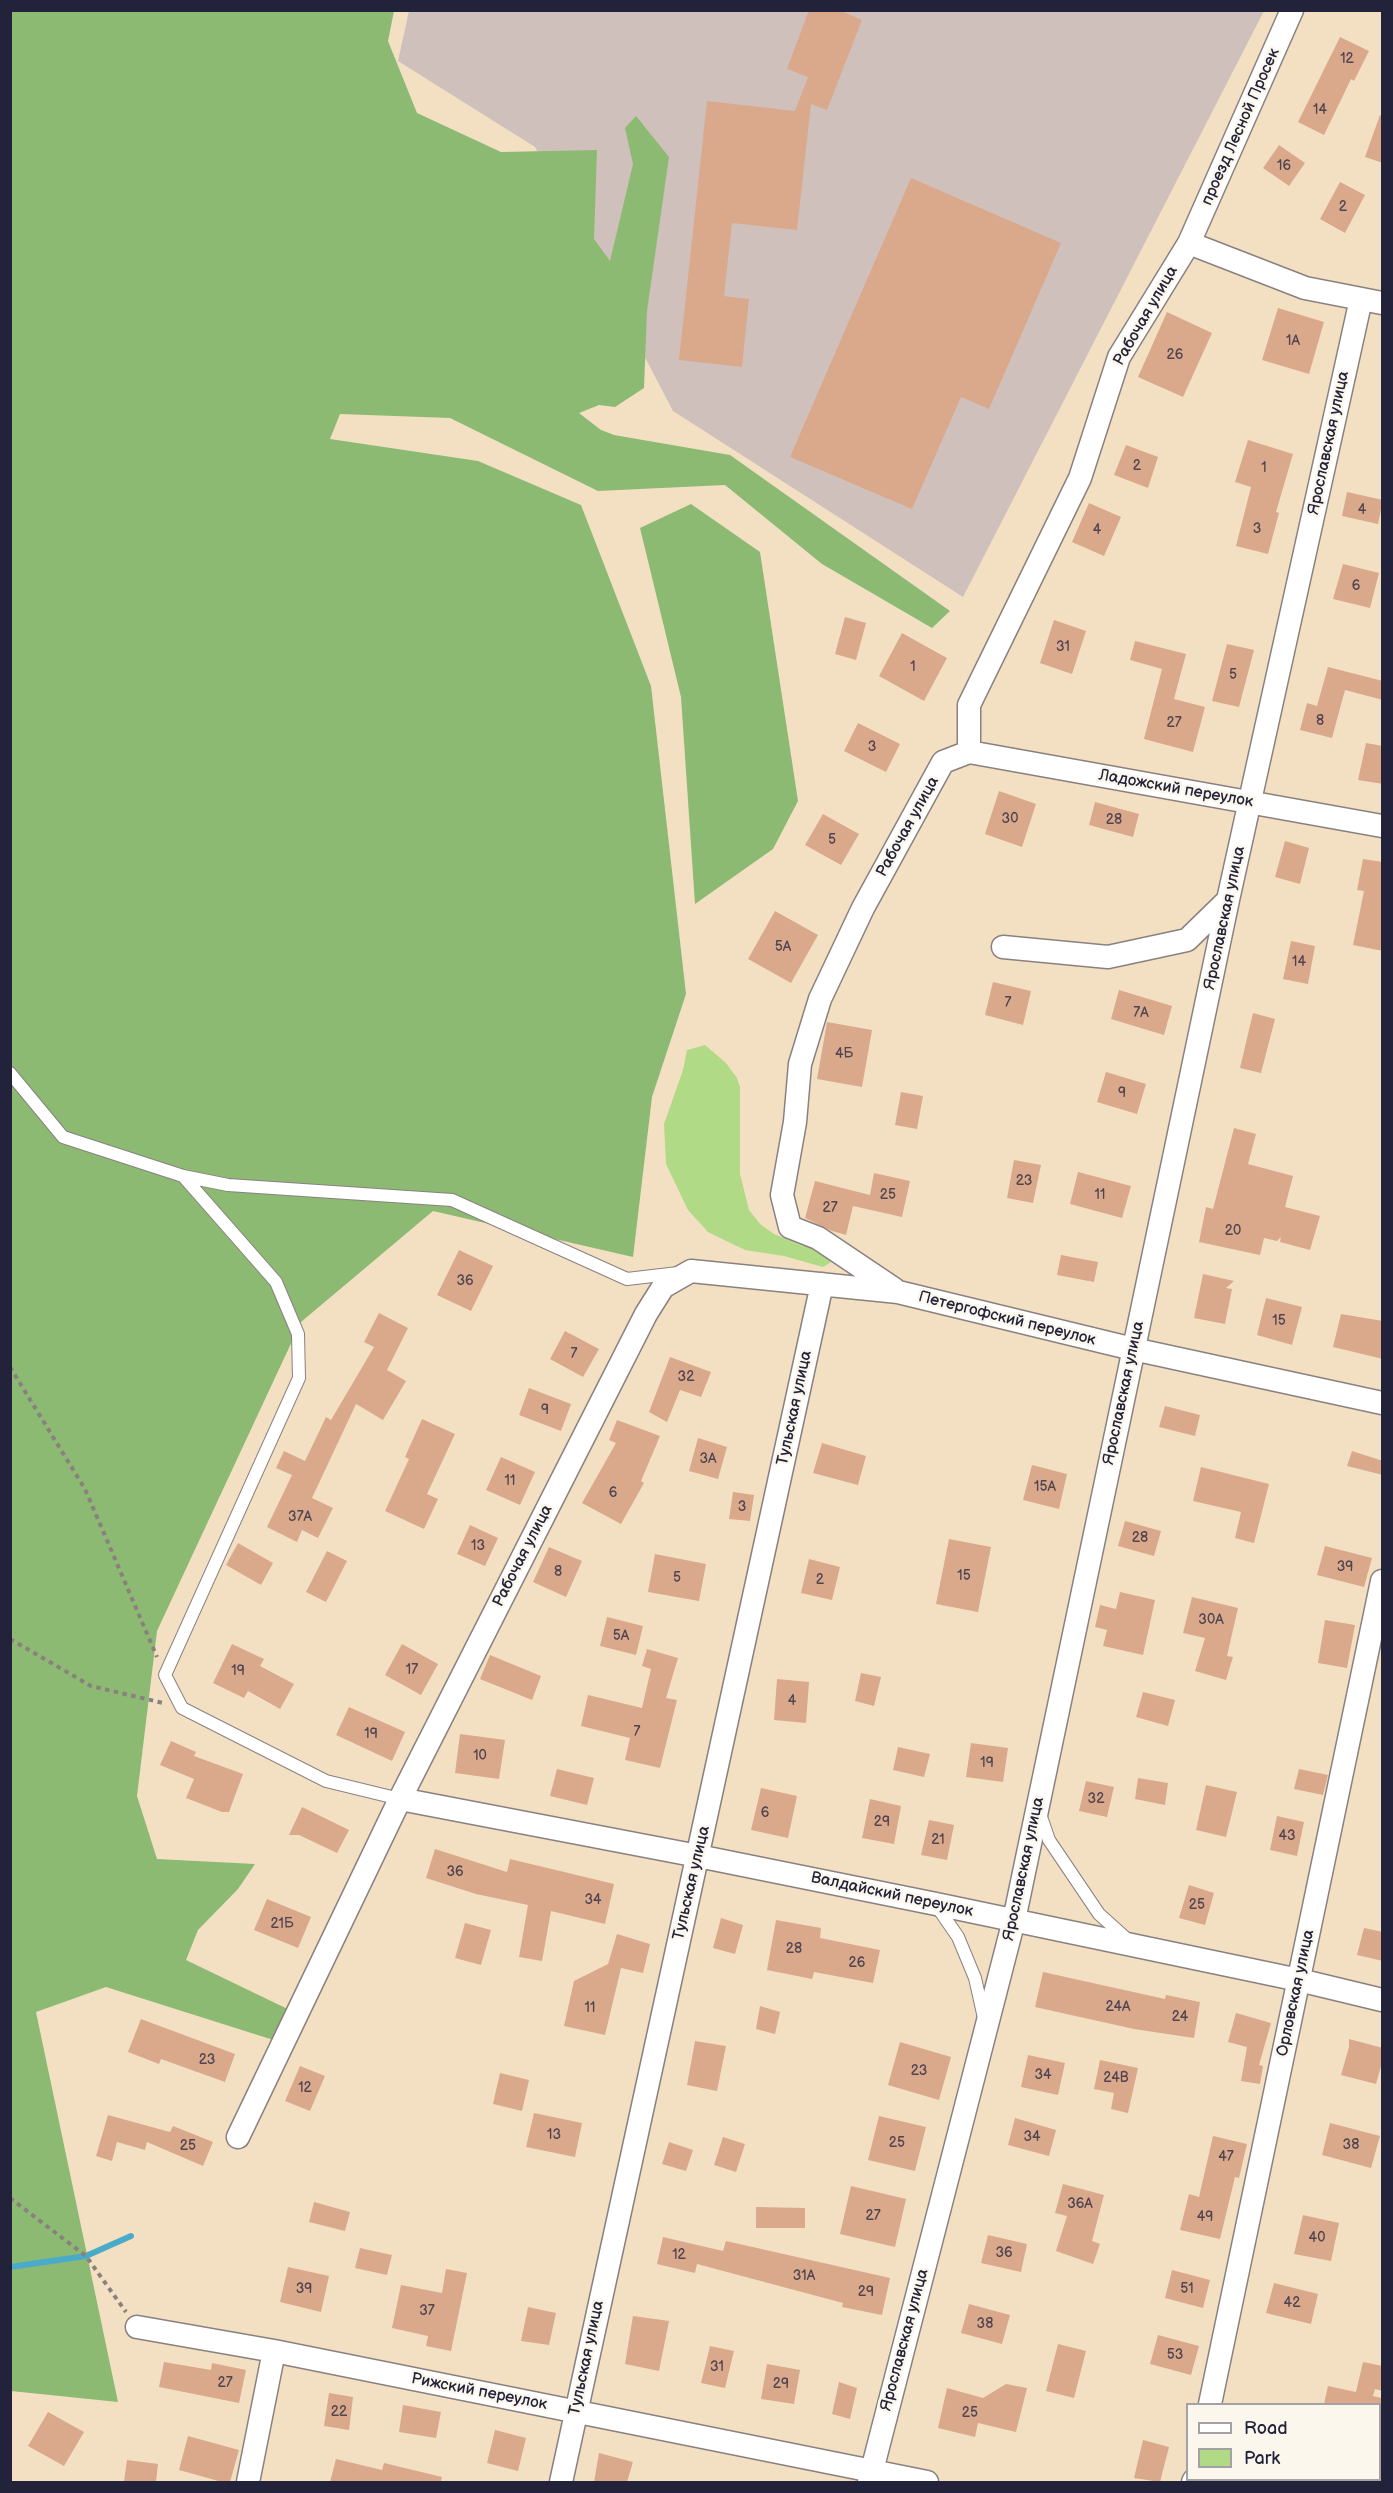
<!DOCTYPE html>
<html>
<head>
<meta charset="utf-8">
<style>
	body { margin:0 }
	#map { position:relative; width:1393px; height:2493px; overflow:hidden; background:#f3e0c3; font-family:"Balsamiq Sans",sans-serif }
	canvas { display:block }
	.frame { position:absolute; inset:0; border:12px solid #22223b; pointer-events:none }
	.legend { position:absolute; left:1186px; top:2403px; width:195px; height:78px; box-sizing:border-box; background:#fbf7ec; border:2px solid #a4a2a5; margin:0; padding:8px 10px; list-style:none; font-size:18px; color:#22223b }
	.legend li { display:flex; align-items:center; gap:12px; height:30px }
	.legend b { width:30px; border:2px solid #a4a2a5 }
</style>
</head>
<body>
<div id="map">
<canvas width="1393" height="2493"></canvas>
<div class="frame"></div>
<ul class="legend">
<li><b style="height:8px;background:#fff"></b>Road</li>
<li><b style="height:16px;background:#b0da86"></b>Park</li>
</ul>
</div>
<script>
const ctx = document.querySelector('canvas').getContext('2d');
ctx.lineJoin = 'round';
function fillPath(path, color) { ctx.fillStyle = color; ctx.fill(path, 'evenodd'); }
const toPath = rows => new Path2D(rows.map(r => 'M' + r).join(''));
function stroke(path, color, width, dash) { ctx.strokeStyle = color; ctx.lineWidth = width; ctx.lineCap = dash ? 'butt' : 'round'; ctx.setLineDash(dash || []); ctx.stroke(path); }
function drawText(font, color, halo, rows, align = 'center') {
  ctx.font = font + ' "Balsamiq Sans",sans-serif'; ctx.lineWidth = 5; ctx.setLineDash([]); ctx.textBaseline = 'middle'; ctx.strokeStyle = halo; ctx.fillStyle = color; for (const [text, x, y, turn = 0] of rows) {
    ctx.save(); ctx.translate(x, y); ctx.rotate((+turn || 0) * Math.PI / 180); ctx.textAlign = isNaN(turn) ? turn : align; if (halo) ctx.strokeText(text, 0, 0); ctx.fillText(text, 0, 0); ctx.restore();
  }
}
const industrial = toPath([
	[409,11,1264,11,963,597,673,411,535,147,398,61]
]);
const green = toPath([
	[705,1045,726,1063,737,1078,740,1087,740,1174,749,1210,760,1224,774,1234,800,1245,818,1249,831,1262,823,1267,784,1256,745,1250,708,1232,688,1210,666,1164,664,1124,683,1070,687,1050]
]);
const forest = toPath([
	[11,11,394,11,388,41,417,113,501,152,597,150,594,239,610,261,633,164,625,128,636,116,669,157,647,311,644,388,615,407,599,405,579,413,601,430,614,435,730,455,950,611,932,628,822,564,725,485,598,491,450,418,340,414,330,439,478,461,581,505,651,686,686,994,652,1097,633,1257,433,1211,301,1322,157,1631,137,1796,157,1859,255,1864,238,1889,198,1930,186,1960,298,2014,286,2044,106,1987,36,2012,118,2402,11,2391],
	[691,504,760,552,798,801,773,849,695,904,681,697,640,528]
]);
const stream = toPath([
	[10,2267,86,2256,131,2236]
]);
const building = toPath([
	[809,10,839,10,862,20,827,110,811,104,797,230,732,223,724,296,749,299,742,367,679,360,707,101,795,111,808,77,787,69],
	[1340,37,1369,51,1354,81,1351,79,1324,135,1298,122],
	[1380,115,1383,116,1383,163,1365,157],
	[1279,145,1305,163,1289,186,1263,168],
	[911,178,1061,243,989,409,961,397,912,509,790,457],
	[1340,182,1365,195,1345,233,1320,219],
	[1278,308,1324,322,1309,374,1262,360],
	[1167,312,1212,333,1183,397,1138,377],
	[1248,440,1293,454,1276,512,1279,513,1268,554,1236,546,1251,487,1235,482],
	[1126,445,1158,457,1148,488,1114,475],
	[1347,492,1383,500,1378,524,1342,516],
	[1089,503,1121,517,1104,556,1072,542],
	[1343,564,1379,573,1370,608,1333,599],
	[845,617,866,623,856,660,835,654],
	[1054,620,1086,631,1072,674,1040,663],
	[902,633,947,658,924,701,879,676],
	[1135,641,1186,654,1174,699,1205,707,1193,752,1144,739,1162,669,1130,660],
	[1227,644,1254,650,1239,707,1212,701],
	[1328,667,1383,681,1383,700,1345,690,1332,738,1300,730,1307,703,1317,706],
	[858,723,900,744,886,772,844,751],
	[1366,743,1383,746,1383,784,1358,780],
	[999,791,1036,804,1022,847,985,834],
	[1095,802,1139,814,1133,837,1089,825],
	[823,814,859,834,841,865,805,845],
	[1285,841,1309,848,1300,884,1275,877],
	[1363,859,1383,862,1383,951,1353,945,1364,891,1357,890],
	[775,911,818,935,791,983,748,959],
	[1291,941,1315,946,1308,984,1283,979],
	[993,982,1031,991,1023,1025,985,1015],
	[1119,990,1172,1006,1164,1035,1111,1019],
	[1253,1013,1275,1019,1261,1073,1240,1068],
	[827,1022,872,1030,862,1087,817,1079],
	[1106,1072,1146,1084,1137,1114,1097,1102],
	[901,1092,923,1096,917,1129,895,1125],
	[1234,1128,1256,1134,1248,1164,1293,1176,1285,1207,1320,1216,1310,1250,1280,1242,1281,1237,1277,1241,1264,1238,1260,1255,1199,1242,1206,1207,1213,1209],
	[1014,1160,1041,1165,1033,1203,1007,1198],
	[1078,1172,1131,1186,1122,1218,1070,1204],
	[874,1173,910,1181,902,1217,853,1206,846,1235,832,1231,805,1218,815,1181,870,1195],
	[459,1250,493,1266,471,1311,437,1295],
	[1061,1255,1098,1262,1094,1282,1057,1275],
	[1203,1274,1234,1281,1226,1288,1232,1289,1225,1324,1194,1318],
	[1266,1298,1302,1307,1292,1345,1257,1335],
	[379,1313,408,1328,387,1370,406,1381,383,1420,356,1404,312,1498,333,1508,318,1538,302,1530,297,1542,267,1527,292,1475,276,1468,284,1451,305,1461,326,1417,331,1420,374,1347,364,1342],
	[1341,1314,1383,1321,1383,1359,1333,1347],
	[565,1331,599,1349,583,1377,550,1359],
	[670,1357,711,1372,701,1397,680,1390,667,1422,649,1412],
	[529,1388,571,1404,561,1431,519,1415],
	[1165,1406,1200,1415,1195,1436,1159,1427],
	[422,1419,455,1434,427,1494,438,1499,424,1529,385,1511,409,1459,405,1457],
	[617,1420,660,1436,641,1481,644,1483,621,1524,582,1503,616,1443,609,1440],
	[698,1438,727,1447,718,1479,689,1471],
	[822,1443,866,1456,858,1485,813,1473],
	[1352,1451,1383,1461,1383,1475,1347,1466],
	[501,1457,535,1472,520,1505,486,1490],
	[1032,1465,1067,1474,1059,1509,1023,1500],
	[1201,1467,1269,1484,1254,1543,1235,1538,1241,1512,1193,1501],
	[733,1492,754,1495,750,1521,729,1519],
	[1125,1521,1161,1531,1154,1556,1118,1546],
	[470,1525,498,1538,485,1566,457,1554],
	[949,1539,991,1547,978,1612,936,1604],
	[238,1543,273,1563,261,1585,226,1565],
	[1325,1546,1372,1558,1364,1587,1317,1575],
	[549,1547,582,1561,566,1597,533,1582],
	[327,1551,347,1561,326,1602,306,1592],
	[655,1554,706,1564,699,1601,648,1592],
	[809,1559,840,1567,832,1600,801,1593],
	[1120,1592,1155,1600,1143,1655,1103,1646,1107,1630,1095,1627,1100,1605,1116,1609],
	[1192,1597,1238,1608,1227,1656,1233,1657,1226,1680,1195,1671,1205,1638,1183,1633],
	[607,1617,643,1626,636,1655,600,1646],
	[1325,1620,1355,1625,1347,1668,1318,1663],
	[232,1644,264,1659,260,1666,294,1684,280,1709,248,1691,244,1698,213,1683],
	[402,1644,438,1664,421,1695,385,1675],
	[647,1649,678,1658,666,1698,677,1700,660,1768,625,1760,630,1738,581,1726,588,1695,642,1708,651,1669,642,1666],
	[490,1655,541,1676,532,1700,480,1679],
	[861,1673,881,1677,874,1706,855,1701],
	[777,1679,809,1682,806,1723,774,1720],
	[1143,1692,1175,1700,1168,1726,1136,1717],
	[349,1707,405,1732,392,1761,336,1735],
	[460,1734,505,1740,499,1779,455,1773],
	[171,1741,196,1752,194,1756,243,1774,229,1812,222,1812,186,1798,194,1779,160,1765],
	[971,1743,1008,1748,1003,1782,966,1777],
	[898,1747,930,1754,924,1777,893,1770],
	[557,1769,594,1778,587,1805,550,1796],
	[1299,1769,1328,1775,1323,1795,1294,1789],
	[1138,1778,1168,1783,1165,1805,1135,1799],
	[1086,1781,1114,1787,1107,1817,1079,1811],
	[1206,1785,1237,1792,1226,1837,1196,1830],
	[761,1788,797,1796,788,1838,751,1830],
	[870,1799,901,1806,894,1844,862,1838],
	[302,1807,349,1830,337,1853,299,1835,289,1835],
	[1277,1816,1304,1822,1297,1856,1270,1850],
	[929,1820,954,1825,947,1860,921,1855],
	[435,1849,507,1872,510,1859,614,1884,605,1924,551,1911,542,1961,519,1957,528,1905,476,1894,426,1878],
	[1189,1885,1214,1893,1205,1925,1179,1918],
	[267,1899,311,1917,298,1948,254,1930],
	[721,1918,743,1925,735,1954,713,1948],
	[776,1920,821,1928,820,1938,880,1950,873,1983,814,1972,812,1979,767,1970],
	[465,1923,491,1930,481,1965,455,1958],
	[1364,1928,1383,1932,1383,1961,1357,1955],
	[617,1934,650,1944,643,1973,621,1968,605,2035,564,2026,574,1981,608,1964],
	[1043,1972,1165,1999,1166,1995,1200,2002,1194,2038,1134,2029,1035,2007],
	[760,2006,780,2012,775,2034,756,2029],
	[1236,2013,1271,2023,1259,2065,1263,2066,1260,2084,1241,2081,1247,2047,1228,2042],
	[141,2019,235,2054,225,2082,161,2059,159,2064,128,2052],
	[1349,2039,1383,2048,1383,2059,1376,2084,1341,2075,1349,2047],
	[695,2041,726,2046,717,2091,687,2085],
	[900,2042,951,2057,939,2100,888,2085],
	[1028,2055,1065,2063,1058,2095,1021,2087],
	[1100,2060,1138,2068,1128,2113,1111,2109,1114,2093,1094,2089],
	[300,2066,325,2076,310,2111,285,2101],
	[500,2073,529,2080,522,2111,493,2104],
	[534,2113,582,2123,575,2157,526,2147],
	[108,2115,170,2132,173,2126,213,2142,203,2166,147,2142,145,2150,117,2142,112,2161,96,2156],
	[879,2116,926,2127,915,2171,868,2160],
	[1015,2118,1056,2130,1049,2156,1008,2145],
	[1330,2123,1380,2136,1371,2168,1322,2155],
	[1213,2136,1247,2144,1239,2178,1235,2177,1220,2239,1180,2230,1189,2194,1199,2197],
	[723,2137,745,2144,736,2172,714,2165],
	[669,2142,693,2150,686,2171,662,2164],
	[1063,2184,1104,2195,1092,2241,1100,2244,1093,2264,1056,2251,1067,2216,1055,2213],
	[851,2186,906,2199,895,2247,840,2234],
	[314,2202,350,2212,345,2231,309,2222],
	[756,2207,805,2208,805,2228,756,2228],
	[1303,2215,1339,2223,1331,2261,1294,2254],
	[988,2235,1027,2244,1021,2272,981,2263],
	[663,2237,723,2251,726,2241,890,2278,882,2315,842,2307,843,2303,697,2264,695,2273,657,2264],
	[360,2248,392,2255,387,2275,355,2268],
	[288,2267,329,2276,321,2312,280,2302],
	[446,2269,467,2273,451,2351,426,2346,428,2336,392,2328,401,2285,442,2293],
	[1172,2270,1210,2280,1203,2308,1165,2298],
	[1274,2283,1318,2294,1311,2324,1266,2313],
	[969,2304,1010,2315,1002,2344,961,2333],
	[528,2307,556,2313,549,2345,521,2341],
	[633,2316,669,2321,659,2371,625,2364],
	[1158,2335,1199,2346,1191,2375,1150,2364],
	[1058,2344,1086,2351,1074,2398,1046,2391],
	[710,2346,734,2351,725,2388,701,2383],
	[164,2362,211,2370,212,2363,246,2370,239,2403,159,2387],
	[1363,2362,1383,2366,1383,2391,1375,2389,1373,2396,1381,2398,1381,2404,1324,2404,1328,2386,1356,2392],
	[767,2364,800,2370,794,2404,761,2399],
	[839,2382,857,2388,850,2419,832,2414],
	[1006,2384,1027,2388,1016,2432,978,2423,975,2437,938,2428,947,2388,983,2398],
	[329,2393,353,2397,349,2430,324,2426],
	[403,2405,441,2412,436,2438,399,2432],
	[48,2412,84,2432,64,2466,28,2446],
	[495,2430,526,2438,518,2471,487,2463],
	[188,2436,239,2450,230,2482,222,2482,179,2470],
	[1143,2440,1169,2447,1160,2482,1134,2478],
	[599,2453,633,2462,627,2482,594,2482],
	[336,2459,382,2470,384,2463,442,2477,441,2482,330,2482],
	[127,2460,158,2464,156,2482,124,2482]
]);
const path = toPath([
	[10,1367,85,1489,157,1657],
	[10,1639,91,1686,163,1703],
	[10,2198,86,2256,126,2312]
]);
const lane = toPath([
	[10,1073,63,1137,183,1176,228,1185,452,1200,627,1279,678,1273],
	[183,1176,276,1282,298,1334,299,1378,165,1675,182,1708,326,1781,400,1799],
	[1040,1814,1049,1840,1099,1914,1129,1941],
	[936,1905,958,1937,975,1978,984,2018]
]);
const street = toPath([
	[1189,243,1305,288,1382,303],
	[969,752,1382,826],
	[1003,947,1108,957,1187,940,1228,900],
	[894,1289,818,1238,790,1227,782,1195,795,1122,800,1064,820,999,863,908,943,762,969,752,969,705,1080,478,1119,357,1189,243,1292,10],
	[400,1799,698,1856,936,1904,1299,1980,1382,2000],
	[238,2137,400,1799,646,1314,663,1287,691,1271,898,1292,1133,1349,1382,1403],
	[137,2327,274,2351,927,2482],
	[1210,2404,1382,1581],
	[248,2482,274,2351],
	[561,2482,822,1284],
	[869,2482,1014,1920,1228,900,1361,299],
	[1193,2482,1194,2480]
]);
const numberNames = [
	["12",1347,59],
	["14",1320,110],
	["16",1284,166],
	["2",1343,207],
	["1А",1293,341],
	["26",1175,355],
	["2",1137,466],
	["1",1264,468],
	["4",1362,510],
	["3",1257,529],
	["4",1097,530],
	["6",1356,586],
	["31",1063,647],
	["1",913,667],
	["5",1233,675],
	["8",1320,721],
	["27",1174,723],
	["3",872,747],
	["30",1010,819],
	["28",1114,820],
	["5",832,840],
	["5А",783,947],
	["14",1299,962],
	["7",1008,1003],
	["7А",1141,1013],
	["4Б",844,1054],
	["9",1122,1093],
	["23",1024,1181],
	["25",888,1195],
	["11",1100,1195],
	["27",830,1208],
	["20",1233,1231],
	["36",465,1281],
	["15",1279,1321],
	["7",574,1354],
	["32",686,1377],
	["9",545,1410],
	["3А",708,1459],
	["11",510,1481],
	["15А",1045,1487],
	["6",613,1493],
	["3",742,1507],
	["37А",300,1517],
	["28",1140,1538],
	["13",478,1546],
	["39",1345,1567],
	["8",558,1572],
	["15",964,1576],
	["5",677,1578],
	["2",820,1580],
	["30А",1211,1620],
	["5А",621,1636],
	["17",412,1670],
	["19",238,1671],
	["4",792,1701],
	["7",637,1732],
	["19",371,1734],
	["10",480,1756],
	["19",987,1763],
	["32",1096,1799],
	["6",765,1813],
	["29",882,1822],
	["43",1287,1836],
	["21",938,1840],
	["36",455,1872],
	["34",593,1900],
	["25",1197,1905],
	["21Б",282,1924],
	["28",794,1949],
	["26",857,1963],
	["24А",1118,2007],
	["11",590,2008],
	["24",1180,2017],
	["23",207,2060],
	["23",919,2071],
	["34",1043,2075],
	["24В",1116,2078],
	["12",305,2088],
	["13",554,2135],
	["34",1032,2137],
	["25",897,2143],
	["38",1351,2145],
	["25",188,2146],
	["47",1226,2157],
	["36А",1080,2204],
	["27",873,2216],
	["49",1205,2217],
	["40",1317,2238],
	["36",1004,2253],
	["12",679,2255],
	["31А",804,2276],
	["39",304,2289],
	["51",1187,2289],
	["29",866,2292],
	["42",1292,2303],
	["37",427,2311],
	["38",985,2324],
	["53",1175,2355],
	["31",717,2367],
	["27",225,2383],
	["29",781,2384],
	["22",339,2412],
	["25",970,2413]
];
const streetNames = [
	["проезд Лесной Просек",1241,127,-66],
	["Рабочая улица",1146,316,-60],
	["Ярославская улица",1329,443,-78],
	["Ладожский переулок",1176,789,10],
	["Рабочая улица",908,827,-61],
	["Ярославская улица",1225,918,-78],
	["Петергофский переулок",1007,1319,14],
	["Ярославская улица",1124,1393,-78],
	["Тульская улица",795,1408,-78],
	["Рабочая улица",523,1556,-63],
	["Ярославская улица",1024,1869,-78],
	["Тульская улица",692,1883,-77],
	["Валдайский переулок",892,1895,12],
	["Орловская улица",1296,1993,-78],
	["Ярославская улица",905,2340,-75],
	["Тульская улица",587,2358,-78],
	["Рижский переулок",479,2392,11]
];
fillPath(industrial, '#d0c0bc');
fillPath(green, '#b0da86');
fillPath(forest, '#8cba73');
stroke(stream, '#4aabc9', 6);
fillPath(building, '#daa98c');
stroke(lane, '#8a817f', 14);
stroke(street, '#8a817f', 25);
stroke(path, '#8a817f', 4, [4.5, 4.5]);
stroke(lane, '#fff', 12);
stroke(street, '#fff', 22);
drawText('14px', '#50444f', null, numberNames);
drawText('16px', '#22223b', '#fbf7ec', streetNames);
</script>
</body>
</html>
